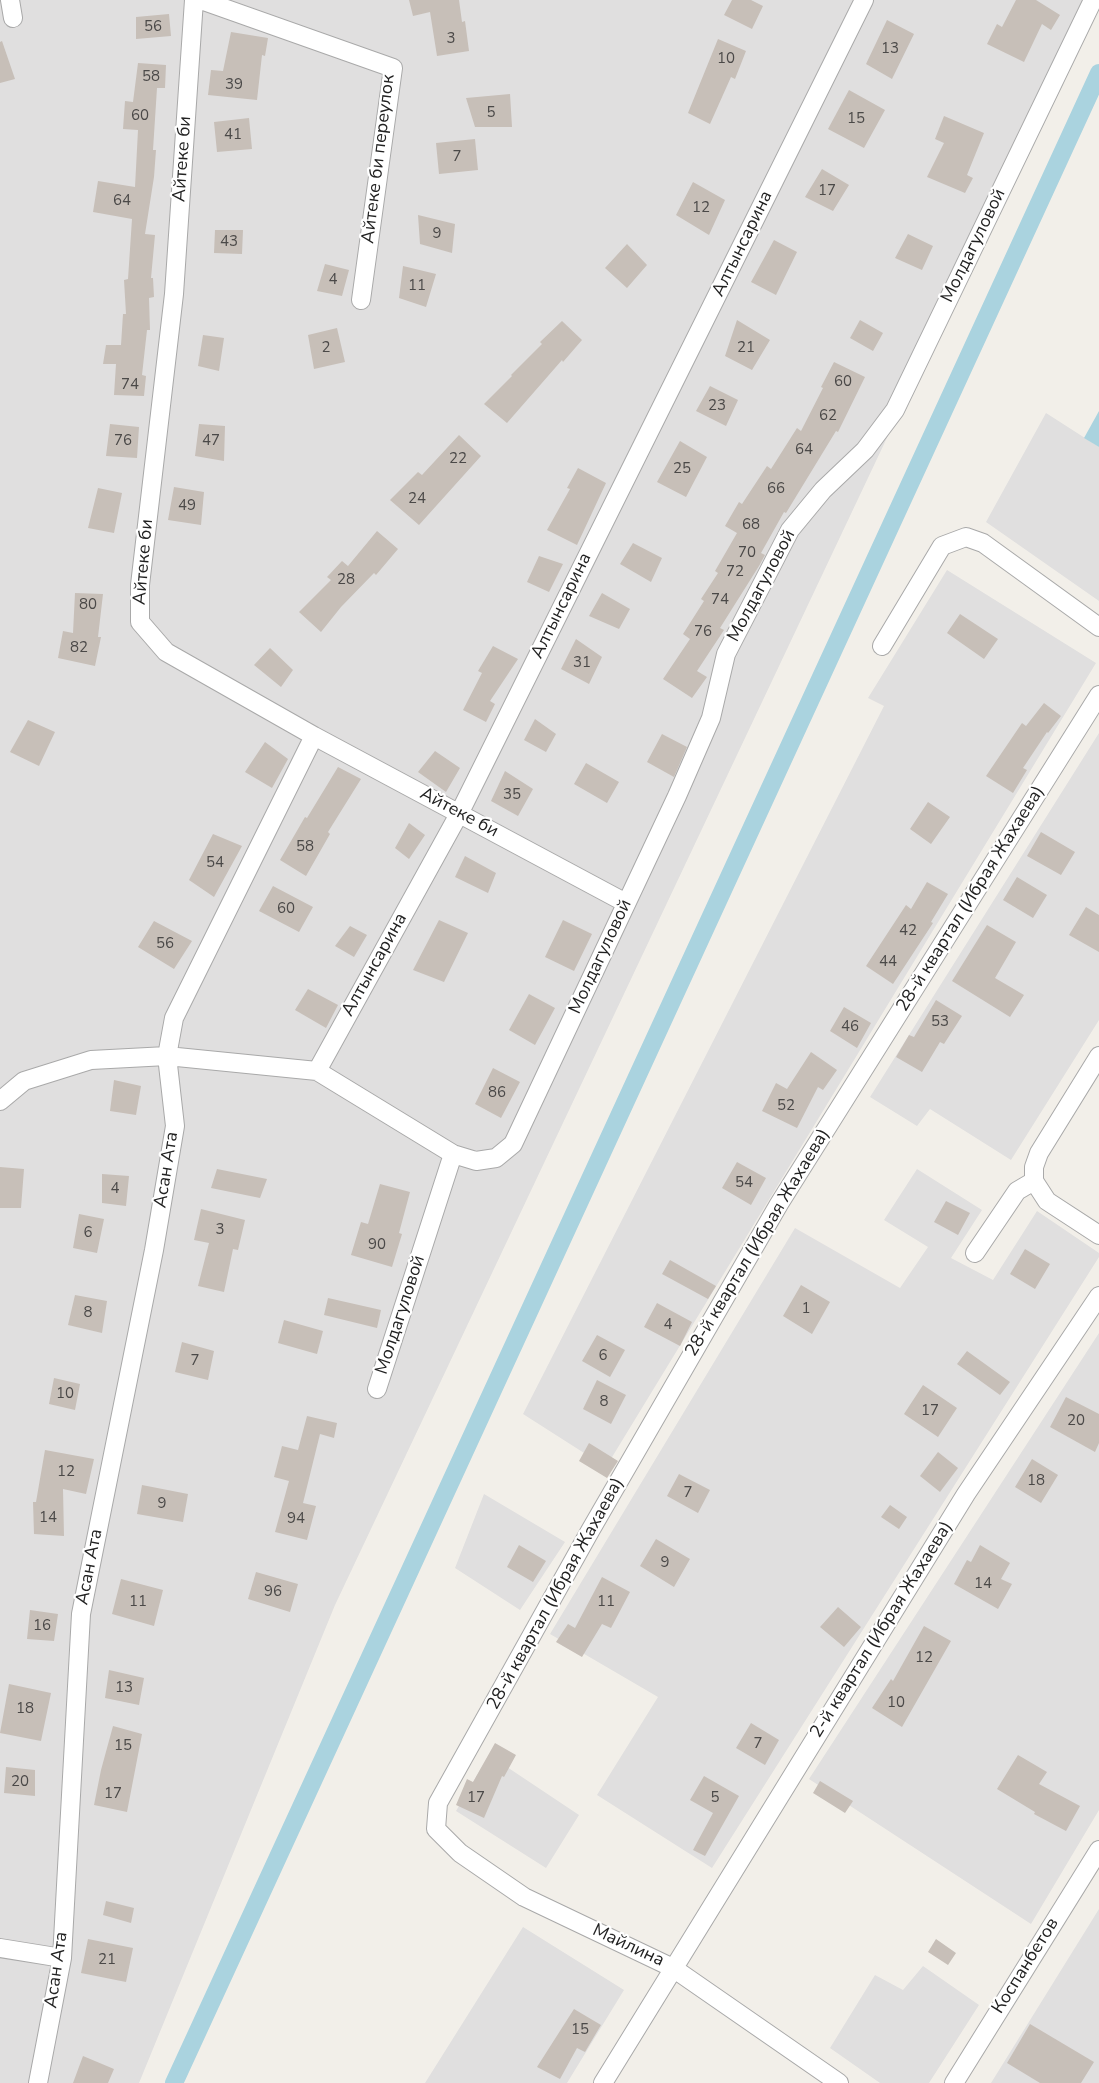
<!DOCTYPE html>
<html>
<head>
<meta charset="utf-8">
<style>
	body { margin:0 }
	canvas { display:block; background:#f2efe9 }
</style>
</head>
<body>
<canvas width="1099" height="2083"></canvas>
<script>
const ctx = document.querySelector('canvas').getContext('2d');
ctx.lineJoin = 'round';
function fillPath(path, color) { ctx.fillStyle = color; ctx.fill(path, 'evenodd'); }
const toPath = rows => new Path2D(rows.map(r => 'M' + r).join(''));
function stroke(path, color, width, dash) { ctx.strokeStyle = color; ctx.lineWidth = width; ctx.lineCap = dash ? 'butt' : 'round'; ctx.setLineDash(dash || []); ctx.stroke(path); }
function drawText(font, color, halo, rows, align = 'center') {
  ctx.font = font + ' "Nunito Sans",sans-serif'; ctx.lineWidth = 4.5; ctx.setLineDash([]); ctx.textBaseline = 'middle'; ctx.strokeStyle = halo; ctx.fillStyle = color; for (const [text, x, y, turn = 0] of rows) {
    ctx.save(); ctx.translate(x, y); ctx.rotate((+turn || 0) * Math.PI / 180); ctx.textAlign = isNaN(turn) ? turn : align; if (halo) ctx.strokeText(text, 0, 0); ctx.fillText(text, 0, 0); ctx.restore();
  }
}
const residential = toPath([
	[0,0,1094,0,335,1605,139,2083,0,2083],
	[1046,413,1099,447,1099,601,986,522],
	[947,570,1096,663,606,1467,523,1414,884,706,868,698],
	[1099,733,1099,1020,1011,1160,930,1109,917,1126,870,1097],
	[917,1169,982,1210,951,1258,993,1280,1037,1211,1099,1253,1099,1257,712,1868,597,1795,658,1697,550,1634,795,1228,900,1288,928,1247,884,1220],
	[1099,1333,1099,1810,1031,1924,809,1779],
	[484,1494,565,1542,520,1610,455,1568],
	[489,1755,579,1815,546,1868,456,1811],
	[1099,1909,1099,2083,991,2083],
	[523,1927,624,1990,567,2083,425,2083],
	[923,1966,979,2005,929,2083,880,2083,830,2048,875,1975,903,1990]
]);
const water = toPath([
	[1099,411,1099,447,1084,438]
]);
const canal = toPath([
	[174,2083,1099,73]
]);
const building = toPath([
	[409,0,459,0,462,22,465,21,469,51,437,56,430,12,413,16],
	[732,0,751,0,763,6,752,29,724,15],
	[1016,0,1036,0,1060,15,1051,30,1042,24,1024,62,987,44,997,24,1002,27],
	[169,14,171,36,136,39,136,17],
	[887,20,914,34,892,79,866,64],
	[231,32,268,38,265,56,262,55,257,100,208,95,211,70,223,71],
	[718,39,746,51,735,79,731,77,710,124,688,113],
	[2,41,15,79,0,83,0,42],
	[138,63,166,65,165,88,157,88,153,150,156,150,154,177,145,234,155,235,151,278,153,278,154,297,149,298,150,330,147,330,142,375,146,376,144,396,114,395,116,364,103,364,106,345,121,345,123,314,126,314,124,280,128,279,132,219,93,212,98,181,135,187,138,130,123,129,125,101,133,102],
	[849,90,885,110,864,148,828,129],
	[510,94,512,127,475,127,466,98],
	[944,116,984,133,967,175,973,178,965,193,927,177,944,143,935,139],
	[249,118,252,149,217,152,214,122],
	[475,139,478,170,439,174,436,143],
	[822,169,849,185,833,211,805,197],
	[693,182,725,200,709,235,676,215],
	[418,215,455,224,452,253,420,244],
	[215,230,243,230,242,254,214,253],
	[908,234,933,246,922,270,895,258],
	[774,240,797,252,776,295,751,282],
	[627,244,647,265,627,288,605,268],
	[325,264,349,270,342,296,317,291],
	[403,266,436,274,426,307,399,298],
	[737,320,770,340,752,370,725,356],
	[860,320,883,333,873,351,850,338],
	[562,321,582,340,563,362,562,360,507,423,484,404,512,376,511,375,542,344,540,342],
	[337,328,345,362,314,369,308,335],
	[203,335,224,338,219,371,198,366],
	[834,362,865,377,838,432,836,431,786,513,784,512,761,553,765,555,759,566,720,628,724,630,697,671,707,677,692,698,663,679,690,639,683,634,704,601,701,599,718,573,715,571,737,533,725,526,739,502,742,504,767,466,771,469,797,428,801,431,823,388,821,387],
	[710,386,738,400,726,426,696,411],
	[110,424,139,427,137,458,106,456],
	[199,424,225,426,224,461,195,456],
	[459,435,481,456,419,525,390,500,418,472,422,475],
	[680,441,707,457,686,497,657,482],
	[578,468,606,483,577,545,547,530,570,489,567,488],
	[174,487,204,492,201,525,168,520],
	[98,488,122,493,114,533,88,528],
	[377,531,398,549,376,575,374,573,341,607,321,632,299,612,331,580,327,577,342,561,348,566],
	[633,543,662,558,651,582,620,564],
	[539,556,563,564,549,592,527,582],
	[75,593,103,594,98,637,101,637,95,666,58,658,63,631,73,633],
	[602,593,630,609,619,629,589,616],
	[960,614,998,639,984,659,947,633],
	[576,639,602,657,589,684,561,669],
	[493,646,518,659,490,701,495,704,486,722,463,710,482,673,478,671],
	[270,648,293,670,281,687,254,665],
	[1044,703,1061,716,1048,733,1047,732,1023,768,1027,770,1013,793,986,776,1022,723,1026,726],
	[535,719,556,734,546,752,524,740],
	[28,720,55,732,39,766,10,752],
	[662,734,687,747,674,777,647,762],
	[265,742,288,759,272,788,245,772],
	[435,751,460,768,446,792,418,772],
	[586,763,619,782,607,803,574,784],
	[338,767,361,779,328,832,330,834,306,876,280,860,305,817,307,818],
	[505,771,533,789,518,816,491,801],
	[928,802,950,817,931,844,910,829],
	[409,823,425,835,409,859,395,848],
	[1041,832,1075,852,1061,875,1027,856],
	[213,834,242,846,214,897,189,880],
	[465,856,496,873,488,893,455,877],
	[1017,877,1047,895,1033,918,1003,900],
	[927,882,948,894,931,922,933,923,893,984,866,966,906,905,911,909],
	[273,886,313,907,299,932,259,911],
	[1086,907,1099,915,1099,952,1069,935],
	[439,920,468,933,444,982,413,970],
	[563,920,592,934,574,971,545,957],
	[154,921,192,941,174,969,138,947],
	[987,925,1016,942,995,978,1024,995,1010,1017,952,981],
	[350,926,367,935,354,957,335,946],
	[308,989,338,1005,326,1028,295,1010],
	[529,994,555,1008,535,1045,509,1030],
	[936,1000,962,1016,944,1044,940,1042,922,1072,896,1057,909,1035,914,1037],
	[844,1007,871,1023,857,1048,830,1031],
	[811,1052,837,1070,823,1090,818,1087,797,1128,762,1111,776,1083,787,1089],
	[493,1068,520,1082,501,1118,475,1104],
	[114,1080,141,1086,136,1115,110,1111],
	[737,1162,766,1178,751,1205,722,1188],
	[0,1167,24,1169,21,1208,0,1208],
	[217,1169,267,1179,260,1198,211,1188],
	[102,1174,129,1176,126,1206,102,1203],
	[380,1184,410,1192,399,1233,402,1234,392,1267,351,1255,361,1222,368,1224],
	[946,1201,970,1213,958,1235,934,1222],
	[201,1209,245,1220,238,1250,233,1249,224,1292,198,1286,209,1243,194,1240],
	[79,1214,104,1219,97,1253,73,1248],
	[1025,1249,1050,1264,1035,1289,1010,1274],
	[670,1260,716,1286,708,1299,662,1274],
	[801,1285,830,1302,812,1334,783,1316],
	[75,1295,107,1301,102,1333,68,1325],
	[328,1298,381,1310,377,1328,324,1315],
	[657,1303,692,1322,680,1346,644,1327],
	[284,1320,323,1331,317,1354,278,1343],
	[597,1335,625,1350,610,1377,582,1361],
	[182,1342,214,1351,208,1380,175,1372],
	[967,1351,1010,1382,1000,1395,957,1364],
	[54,1378,80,1384,75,1410,49,1404],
	[597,1380,626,1395,611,1424,583,1409],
	[923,1385,957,1408,938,1437,904,1414],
	[1066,1397,1099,1414,1099,1443,1095,1452,1050,1427],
	[307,1416,337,1423,334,1438,320,1434,303,1503,316,1506,307,1540,275,1532,289,1481,274,1477,282,1446,298,1450],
	[589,1443,618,1461,607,1478,579,1461],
	[45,1450,94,1459,86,1494,63,1489,64,1536,34,1534,33,1502,36,1502],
	[938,1452,958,1468,940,1492,920,1476],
	[1032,1459,1058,1475,1041,1503,1015,1487],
	[679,1474,710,1490,698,1513,667,1496],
	[142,1485,188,1494,183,1522,137,1514],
	[890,1505,907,1517,899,1529,881,1517],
	[656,1539,690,1559,674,1587,640,1566],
	[519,1545,546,1561,533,1582,507,1567],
	[980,1545,1010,1563,1001,1579,1012,1584,998,1609,954,1584,967,1560,971,1562],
	[256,1572,298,1584,290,1612,248,1599],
	[602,1577,630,1592,611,1628,602,1624,582,1657,556,1642,568,1624,575,1628],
	[121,1579,163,1590,154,1626,112,1614],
	[838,1607,861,1627,844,1647,820,1627],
	[30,1610,58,1614,54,1641,27,1639],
	[924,1626,951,1641,902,1727,872,1708,891,1679,893,1681],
	[109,1670,144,1678,139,1705,105,1698],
	[9,1684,51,1693,41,1741,0,1733],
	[751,1723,779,1740,765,1765,736,1748],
	[113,1726,142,1734,127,1812,94,1805,101,1770],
	[495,1743,516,1755,504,1777,502,1776,484,1818,456,1805,467,1779,473,1782],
	[1018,1755,1047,1772,1039,1784,1080,1806,1066,1831,1034,1814,1035,1812,997,1789],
	[6,1767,35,1770,35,1796,4,1793],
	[704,1776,739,1796,705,1856,693,1850,713,1813,690,1800],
	[820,1781,853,1801,845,1813,813,1793],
	[106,1901,134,1908,131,1923,103,1915],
	[88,1939,133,1948,126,1982,81,1973],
	[936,1939,956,1953,948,1965,928,1952],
	[574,2009,601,2025,585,2052,577,2048,560,2079,537,2067],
	[1030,2024,1094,2062,1081,2083,1040,2083,1007,2063],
	[83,2056,114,2069,108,2083,73,2083]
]);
const minor = toPath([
	[10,0,13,18],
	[194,0,174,294,140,585,140,622,166,652,314,736,626,903],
	[201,0,393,68,361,300],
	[882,646,942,546,966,537,983,543,1099,627],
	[1099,1056,1039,1153,1034,1167,1034,1181,1047,1201,1099,1235],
	[317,1071,459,814,864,0],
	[0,1101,24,1081,91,1060,167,1056,317,1071,453,1154,476,1161,496,1158,513,1144,677,796,711,718,726,654,790,530,823,490,865,450,895,410,1093,0],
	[975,1253,1017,1191,1034,1181],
	[377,1389,453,1154],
	[0,1948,62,1958],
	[38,2083,62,1958,81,1614,154,1250,175,1126,167,1056,174,1018,314,736],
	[603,2083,966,1494,1099,1296],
	[839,2083,673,1968,524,1897,460,1853,436,1829,438,1803,590,1531,779,1204,1099,695],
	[954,2083,1099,1850]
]);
const numberNames = [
	["56",153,27],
	["3",451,39],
	["13",890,49],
	["10",726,59],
	["58",151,77],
	["39",234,85],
	["5",491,113],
	["60",140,116],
	["15",856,119],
	["41",233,135],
	["7",457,157],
	["17",827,191],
	["64",122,201],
	["12",701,208],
	["9",437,234],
	["43",229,242],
	["4",333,280],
	["11",417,286],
	["2",326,348],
	["21",746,348],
	["60",843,382],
	["74",130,385],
	["23",717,406],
	["62",828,416],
	["76",123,441],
	["47",211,441],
	["64",804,450],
	["22",458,459],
	["25",682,469],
	["66",776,489],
	["24",417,499],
	["49",187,506],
	["68",751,525],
	["70",747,553],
	["72",735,572],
	["28",346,580],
	["74",720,600],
	["80",88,605],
	["76",703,632],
	["82",79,648],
	["31",582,663],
	["35",512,795],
	["58",305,847],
	["54",215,863],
	["60",286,909],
	["42",908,931],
	["56",165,944],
	["44",888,962],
	["53",940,1022],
	["46",850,1027],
	["86",497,1093],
	["52",786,1106],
	["54",744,1183],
	["4",115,1189],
	["3",220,1230],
	["6",88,1233],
	["90",377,1245],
	["1",806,1309],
	["8",88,1313],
	["4",668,1325],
	["6",603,1356],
	["7",195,1361],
	["10",65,1394],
	["8",604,1402],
	["17",930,1411],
	["20",1076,1421],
	["12",66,1472],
	["18",1036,1481],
	["7",688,1493],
	["9",162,1504],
	["14",48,1518],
	["94",296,1519],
	["9",665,1563],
	["14",983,1584],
	["96",273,1592],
	["11",138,1602],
	["11",606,1602],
	["16",42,1626],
	["12",924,1658],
	["13",124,1688],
	["10",896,1703],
	["18",25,1709],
	["7",758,1744],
	["15",123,1746],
	["20",20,1782],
	["17",113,1794],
	["17",476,1798],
	["5",715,1798],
	["21",107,1960],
	["15",580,2030]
];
const streetNames = [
	["Айтеке би",183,159,-86],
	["Айтеке би переулок",379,159,-83],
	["Алтынсарина",743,244,-64],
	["Молдагуловой",974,246,-64],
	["Айтеке би",144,562,-85],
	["Молдагуловой",762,586,-62],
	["Алтынсарина",562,606,-64],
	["Айтеке би",459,813,28],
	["28-й квартал (Ибрая Жахаева)",971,899,-58],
	["Молдагуловой",601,957,-65],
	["Алтынсарина",375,965,-61],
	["Асан Ата",167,1170,-81],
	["28-й квартал (Ибрая Жахаева)",758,1243,-59],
	["Молдагуловой",401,1315,-72],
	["Асан Ата",90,1567,-79],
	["28-й квартал (Ибрая Жахаева)",556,1594,-61],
	["2-й квартал (Ибрая Жахаева)",882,1630,-58],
	["Майлина",628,1946,25],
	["Коспанбетов",1026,1966,-58],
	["Асан Ата",57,1970,-82]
];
fillPath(residential, '#e0dfdf');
fillPath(water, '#aad3df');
stroke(canal, '#aad3df', 18);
fillPath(building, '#c7bfb8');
stroke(minor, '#a9a9a9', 20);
stroke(minor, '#fff', 18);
drawText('15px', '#4b4948', null, numberNames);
drawText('18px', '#222', '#fff', streetNames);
</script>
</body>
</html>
